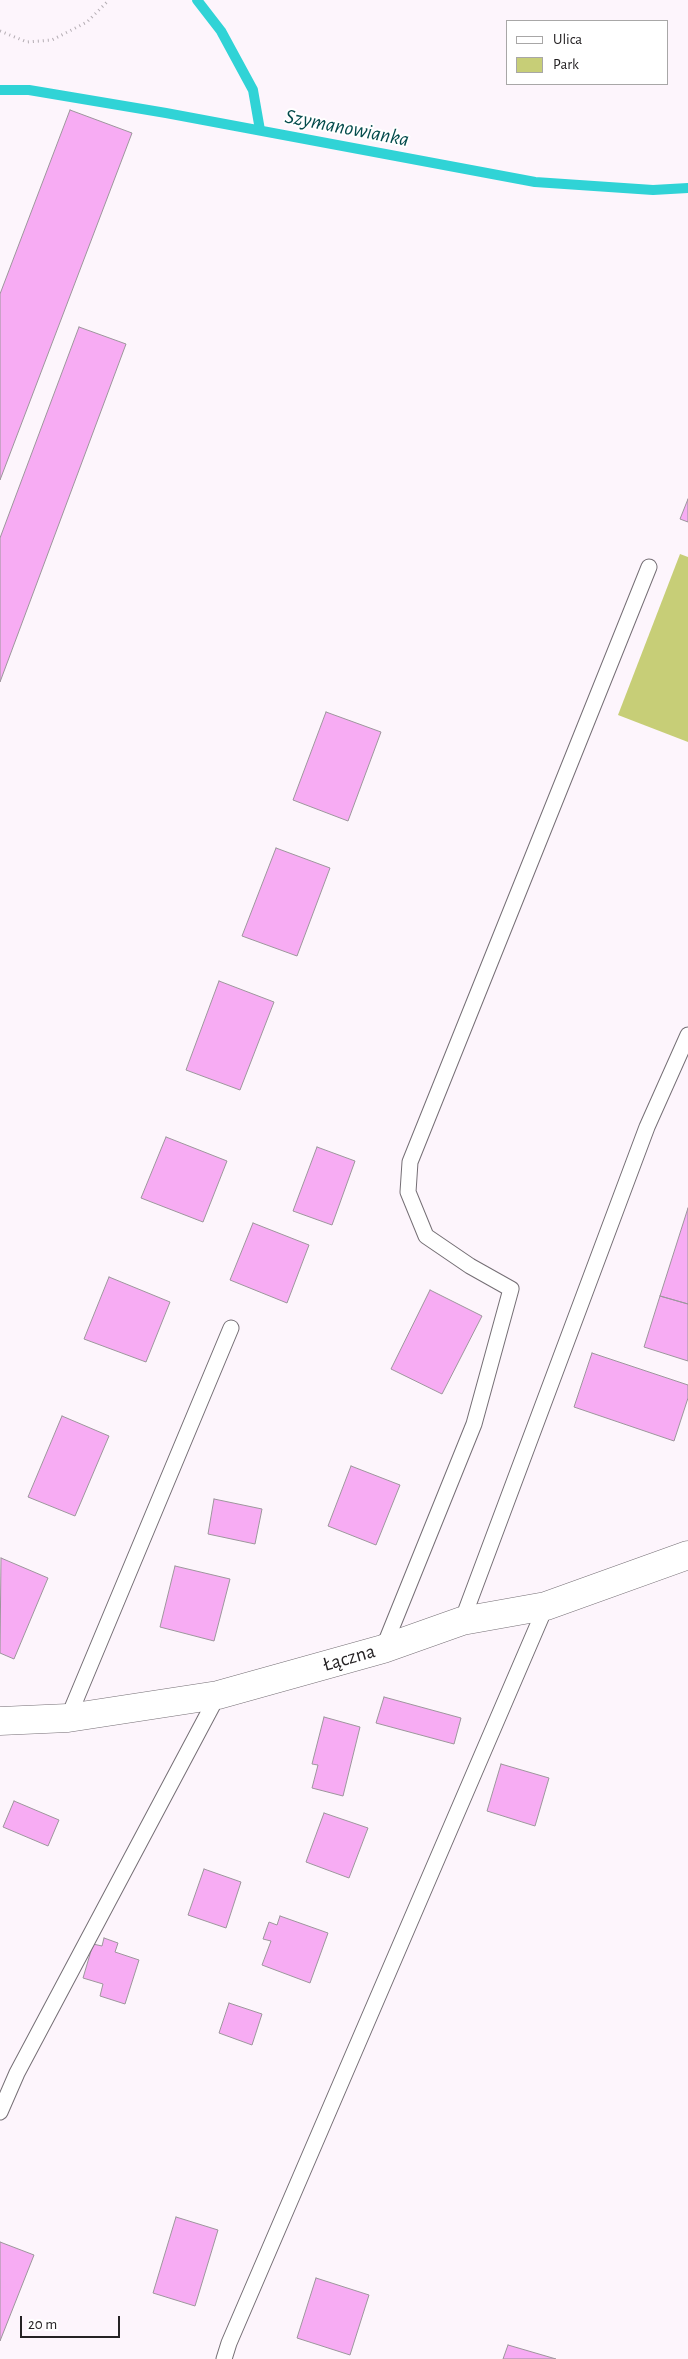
<!DOCTYPE html>
<html>
<head>
<meta charset="utf-8">
<style>
	body { margin:0 }
	#map { position:relative; width:688px; height:2359px; overflow:hidden; background:#fdf5fc; font-family:"Alegreya Sans",sans-serif }
	canvas { display:block }
	.legend { position:absolute; left:506px; top:20px; width:162px; height:65px; box-sizing:border-box; background:#fff; border:1px solid #a8a7a7; margin:0; padding:6px 9px; list-style:none; font-size:15px; color:#252224 }
	.legend li { display:flex; align-items:center; gap:10px; height:25px }
	.legend b { width:25px; border:1px solid #a8a7a7 }
	.scale { position:absolute; left:20px; top:2316px; width:100px; height:22px; box-sizing:border-box; border:2px solid #252224; border-top:0; padding-left:6px; font-size:15px; line-height:18px; white-space:nowrap; color:#252224; -webkit-text-stroke:4px #fff; paint-order:stroke }
</style>
</head>
<body>
<div id="map">
<canvas width="688" height="2359"></canvas>
<ul class="legend">
<li><b style="height:6px;background:#fff"></b>Ulica</li>
<li><b style="height:14px;background:#c7ce77"></b>Park</li>
</ul>
<div class="scale">20 m</div>
</div>
<script>
const ctx = document.querySelector('canvas').getContext('2d');
ctx.lineJoin = 'round';
function fillPath(path, color) { ctx.fillStyle = color; ctx.fill(path, 'evenodd'); }
const toPath = rows => new Path2D(rows.map(r => 'M' + r).join(''));
function stroke(path, color, width, dash) { ctx.strokeStyle = color; ctx.lineWidth = width; ctx.lineCap = dash ? 'butt' : 'round'; ctx.setLineDash(dash || []); ctx.stroke(path); }
function drawText(font, color, halo, rows, align = 'center') {
  ctx.font = font + ' "Alegreya Sans",sans-serif'; ctx.lineWidth = 4; ctx.setLineDash([]); ctx.textBaseline = 'middle'; ctx.strokeStyle = halo; ctx.fillStyle = color; for (const [text, x, y, turn = 0] of rows) {
    ctx.save(); ctx.translate(x, y); ctx.rotate((+turn || 0) * Math.PI / 180); ctx.textAlign = isNaN(turn) ? turn : align; if (halo) ctx.strokeText(text, 0, 0); ctx.fillText(text, 0, 0); ctx.restore();
  }
}
const green = toPath([
	[680,554,688,557,688,742,618,715]
]);
const stream = toPath([
	[197,0,221,31,253,90,260,130],
	[0,90,29,90,166,113,535,182,653,190,688,188]
]);
const building = toPath([
	[70,110,132,133,0,480,0,294,70,110],
	[79,327,126,344,0,682,0,538,79,327],
	[688,499,688,522,680,519,688,499],
	[326,712,381,732,348,821,293,800,326,712],
	[276,848,330,868,297,956,242,936,276,848],
	[219,981,274,1002,240,1090,186,1070,219,981],
	[166,1137,227,1161,203,1222,141,1198,166,1137],
	[317,1147,355,1161,332,1225,293,1211,317,1147],
	[688,1208,688,1304,660,1296,688,1208],
	[253,1223,309,1245,287,1303,230,1280,253,1223],
	[109,1277,170,1302,146,1362,84,1339,109,1277],
	[430,1290,482,1316,442,1394,391,1369,430,1290],
	[660,1296,688,1304,688,1361,644,1347,660,1296],
	[592,1353,688,1385,688,1398,674,1441,574,1407,592,1353],
	[62,1416,109,1436,75,1516,28,1497,62,1416],
	[351,1466,400,1485,376,1545,328,1526,351,1466],
	[214,1499,262,1509,255,1544,208,1534,214,1499],
	[1,1558,48,1578,14,1659,0,1653,1,1558],
	[175,1566,230,1579,214,1641,160,1627,175,1566],
	[384,1697,461,1718,454,1744,376,1723,384,1697],
	[324,1717,360,1727,343,1796,312,1788,318,1765,312,1764,324,1717],
	[501,1764,549,1778,535,1826,487,1811,501,1764],
	[14,1801,59,1820,48,1846,3,1827,14,1801],
	[324,1813,368,1828,349,1878,306,1862,324,1813],
	[204,1869,241,1882,226,1928,188,1915,204,1869],
	[280,1916,328,1933,310,1983,262,1965,271,1941,263,1939,269,1922,277,1925,280,1916],
	[104,1938,118,1943,115,1952,139,1960,125,2004,100,1996,103,1984,83,1978,93,1944,102,1946,104,1938],
	[229,2003,262,2014,252,2045,219,2033,229,2003],
	[176,2217,218,2230,195,2306,153,2293,176,2217],
	[0,2242,34,2255,0,2341,0,2242],
	[316,2278,369,2295,350,2355,297,2338,316,2278],
	[508,2345,556,2359,503,2359,508,2345]
]);
const path = toPath([
	[0,31,27,42,52,40,87,22,109,0]
]);
const lane = toPath([
	[462,1621,647,1127,688,1035],
	[383,1649,474,1424,511,1289,470,1266,426,1236,408,1192,410,1162,649,567],
	[68,1718,231,1328],
	[0,2112,17,2073,218,1695],
	[224,2359,229,2343,546,1606]
]);
const street = toPath([
	[0,1721,68,1718,218,1695,383,1649,462,1621,546,1606,688,1555]
]);
const streetNames = [
	["Łączna",349,1658,-16]
];
const waterNames = [
	["Szymanowianka",347,128,11]
];
fillPath(green, '#c7ce77');
stroke(stream, '#30d3d6', 10);
fillPath(building, '#f7acf3');
stroke(building, '#9d969c', 1);
stroke(lane, '#756f75', 17);
stroke(street, '#756f75', 29);
stroke(path, '#b4adb3', 3, [1, 4]);
stroke(lane, '#fff', 15);
stroke(street, '#fff', 28);
drawText('20px', '#252224', '#fff', streetNames);
drawText('italic 21px', '#044b4c', '#fff', waterNames);
</script>
</body>
</html>
